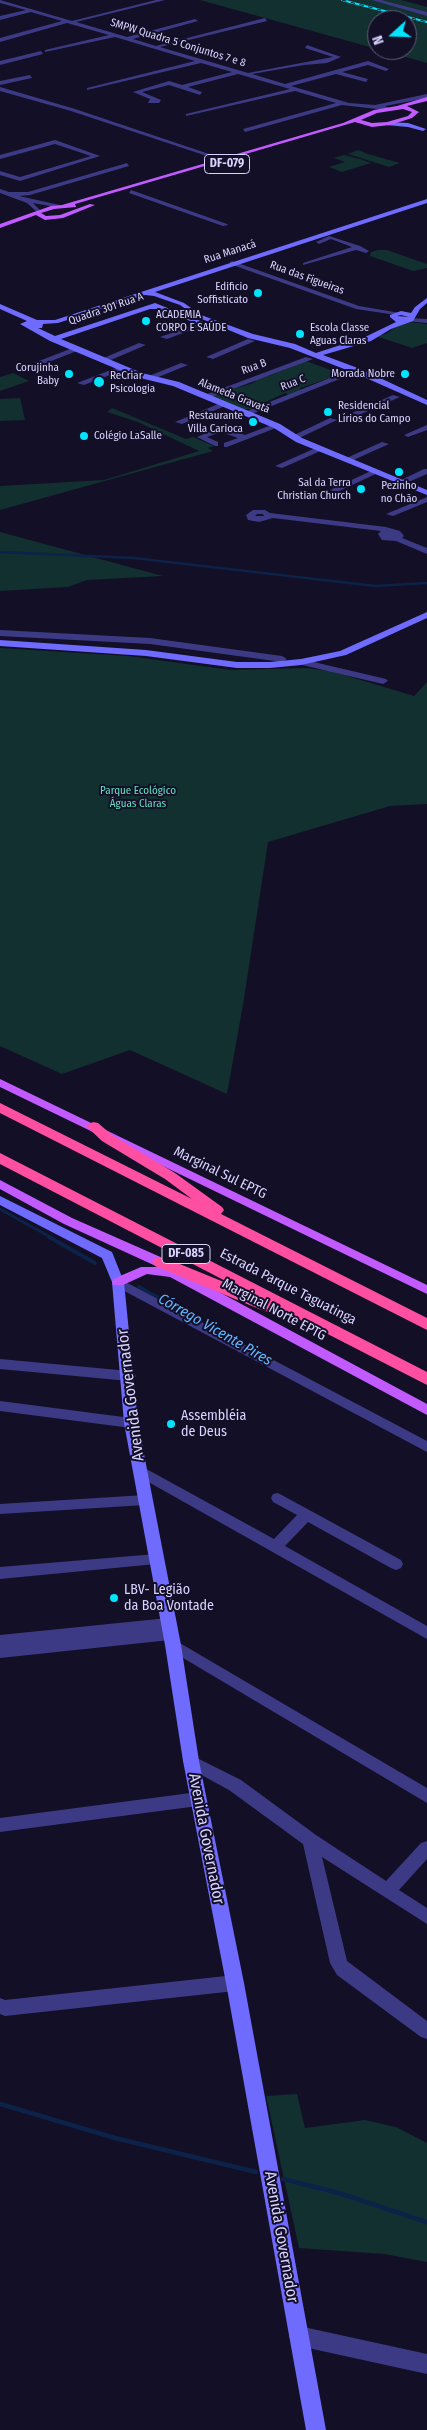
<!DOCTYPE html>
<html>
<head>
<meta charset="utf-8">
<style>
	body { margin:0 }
	#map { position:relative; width:427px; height:2430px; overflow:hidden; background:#130f26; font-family:"Fira Sans Condensed",sans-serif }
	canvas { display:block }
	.north { position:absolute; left:367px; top:10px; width:50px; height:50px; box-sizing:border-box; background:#130f26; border:1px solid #625e7d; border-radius:50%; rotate:250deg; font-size:14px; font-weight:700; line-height:20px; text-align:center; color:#d9d4ff }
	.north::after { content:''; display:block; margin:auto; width:18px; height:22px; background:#00e5ff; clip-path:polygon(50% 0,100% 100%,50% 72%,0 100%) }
</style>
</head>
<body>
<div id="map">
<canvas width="427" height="2430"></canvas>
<div class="north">N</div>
</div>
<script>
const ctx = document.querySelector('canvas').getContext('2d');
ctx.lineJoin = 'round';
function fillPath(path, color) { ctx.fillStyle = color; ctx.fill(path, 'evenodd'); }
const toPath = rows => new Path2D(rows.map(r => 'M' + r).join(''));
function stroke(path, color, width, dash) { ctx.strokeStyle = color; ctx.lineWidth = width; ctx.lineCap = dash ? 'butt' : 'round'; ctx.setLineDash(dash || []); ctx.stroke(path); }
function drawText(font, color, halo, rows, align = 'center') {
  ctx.font = font + ' "Fira Sans Condensed",sans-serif'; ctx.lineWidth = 4; ctx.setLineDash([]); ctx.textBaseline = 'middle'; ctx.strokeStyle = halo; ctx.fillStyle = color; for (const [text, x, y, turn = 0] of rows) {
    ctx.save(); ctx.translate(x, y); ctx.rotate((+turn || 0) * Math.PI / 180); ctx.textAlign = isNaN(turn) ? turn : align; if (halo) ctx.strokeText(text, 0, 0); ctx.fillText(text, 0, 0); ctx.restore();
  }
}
const green = toPath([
	[200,0,401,0,427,7,427,63,381,50,407,50,407,20,377,20,377,49],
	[358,150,368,154,400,163,389,167,348,154],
	[344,155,360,159,371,163,342,172,329,167,345,162,334,158],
	[378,250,387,250,427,264,427,268,413,271,370,256,371,252],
	[409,322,427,324,427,343,412,348,376,336,386,334,400,324],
	[306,361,342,374,300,388,301,390,288,395,285,393,251,409,242,409,213,397,214,395,253,383,256,381,253,380,266,375,269,376],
	[13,373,29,381,0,391,0,377],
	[20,398,25,420,0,421,0,399],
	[112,408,186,439,193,437,214,446,208,448,213,451,0,510,0,486,104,480,199,451,138,422,107,412],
	[0,532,163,576,87,580,68,587,0,591],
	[0,648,128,656,231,670,306,668,331,671,414,696,427,682,427,804,390,806,268,842,243,1005,227,1094,130,1050,62,1074,0,1046],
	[297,2094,305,2128,365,2120,396,2127,427,2143,427,2262,384,2254,299,2248,266,2096]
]);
const streamFar3 = toPath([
	[0,552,134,558,375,586,427,583]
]);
const streamFar2 = toPath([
	[0,1209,52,1238]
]);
const streamFar1 = toPath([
	[49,1237,95,1263],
	[139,1287,199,1321]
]);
const stream = toPath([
	[0,2104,115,2138,256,2172],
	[283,2179,339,2193,427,2222]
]);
const street = toPath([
	[0,0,72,21,156,0,165,0,76,22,127,37,195,19,198,21,133,39,156,46,265,18,267,21,160,47,248,73,333,57,305,48,307,45,341,57,327,63,304,65,252,74,285,84,368,61,389,69,386,71,368,65,342,72,368,79,366,82,336,74,291,86,349,103,375,105,427,94,427,98,385,106,389,108,386,110,342,105,245,132,243,129,336,103,295,91,186,116,186,114,290,89,238,74,188,87,202,92,200,95,169,85,142,92,161,100,159,103,148,103,150,99,133,92,169,81,182,85,232,72,201,63,87,90,87,88,195,61,115,37,45,52,45,50,109,35,67,23,0,42,0,38,62,21,31,12,0,20,0,16,26,10,0,3,0,0],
	[372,0,381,0,427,12,427,16,372,0],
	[41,51,43,54,0,65,0,61,41,51],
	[30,75,32,78,0,85,0,81,30,75],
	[0,87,75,109,227,160,222,161,71,111,0,91,0,87],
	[55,140,100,156,20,181,0,175,0,171,20,177,91,156,55,144,0,159,0,155,55,140],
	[127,163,129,166,30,195,19,196,64,206,61,208,33,203,42,212,39,214,27,203,0,193,0,189,9,192,28,192,127,163],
	[131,190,227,224,228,225,223,226,129,193,131,190],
	[329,236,360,246,369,251,366,253,356,250,303,265,303,263,352,247,331,239,319,244,316,242,329,236],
	[232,261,359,306,400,313,396,315,356,309,230,264,230,262,232,261],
	[408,318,427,319,427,323,406,321,404,320,408,318],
	[201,323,207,324,167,339,160,337,201,323],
	[248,339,255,341,213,359,206,357,248,339],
	[139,343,146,345,106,362,99,360,139,343],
	[75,347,82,349,41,365,34,363,75,347],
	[306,357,313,359,209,398,202,396,306,357],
	[181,363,188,365,151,380,144,378,181,363],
	[121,366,128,368,84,385,77,383,121,366],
	[345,372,352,374,249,415,242,413,345,372],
	[393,395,400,397,359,415,352,413,393,395],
	[223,402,230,404,182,424,175,422,223,402],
	[330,418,337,420,297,439,290,437,330,418],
	[274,424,281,426,227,447,224,447,224,443,238,438,221,432,207,437,218,442,218,446,215,446,197,437,221,427,245,435,274,424],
	[427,425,427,430,408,437,404,435,427,425],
	[382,442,389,444,349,462,342,460,382,442],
	[318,447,325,449,282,468,275,466,318,447],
	[424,469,427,469,427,474,404,484,397,482,424,469],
	[373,470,380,472,337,492,330,490,373,470],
	[427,497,427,502,393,516,386,514,427,497],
	[253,510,265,510,270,513,386,527,400,531,404,536,402,538,427,548,427,554,396,541,382,540,378,534,381,531,273,518,259,522,248,520,246,515,253,510],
	[257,514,263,514,264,516,255,516,257,514],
	[0,630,150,638,282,656,287,659,282,662,150,644,0,636,0,630],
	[301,659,386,679,388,681,383,684,298,664,296,662,301,659],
	[118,1278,427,1441,427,1452,113,1285,112,1282,113,1279,118,1278],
	[0,1359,129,1371,134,1373,136,1376,134,1379,129,1381,0,1369,0,1359],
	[0,1401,131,1418,136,1420,138,1423,136,1426,131,1428,0,1411,0,1401],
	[141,1466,274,1539,297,1515,273,1502,271,1498,273,1494,278,1493,401,1560,403,1564,401,1568,396,1570,391,1568,308,1522,285,1546,427,1626,427,1639,136,1475,134,1471,136,1467,141,1466],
	[145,1495,150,1496,152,1500,150,1504,145,1505,0,1514,0,1504,145,1495],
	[156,1554,161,1555,163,1559,161,1563,156,1564,0,1579,0,1567,156,1554],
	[168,1618,173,1620,175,1624,172,1629,175,1630,178,1634,175,1638,170,1640,0,1658,0,1635,168,1618],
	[173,1639,427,1788,427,1803,168,1649,165,1645,168,1641,173,1639],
	[191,1755,241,1780,316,1835,386,1881,421,1843,427,1841,427,1859,399,1890,427,1908,427,1924,322,1857,347,1961,427,2021,427,2039,421,2037,337,1975,330,1963,303,1844,229,1790,185,1766,183,1761,185,1756,191,1755],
	[198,1792,204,1794,206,1799,204,1804,198,1806,0,1832,0,1818,198,1792],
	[235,1975,241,1978,244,1983,241,1988,235,1991,5,2016,0,2014,0,1998,5,2000,235,1975],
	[299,2326,427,2354,427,2374,299,2346,292,2343,289,2336,292,2329,299,2326]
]);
const secondary = toPath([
	[388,122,408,123,426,129,423,131,408,127,386,125,388,122],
	[427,199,427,203,155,292,184,303,201,315,253,334,295,344,316,353,365,337,396,322,390,317,390,315,401,311,411,313,415,307,427,298,427,303,420,309,413,321,391,329,371,341,323,355,363,370,427,400,427,405,357,374,290,348,248,338,197,317,180,305,154,296,145,295,58,323,43,324,42,328,38,328,55,336,155,303,203,322,203,324,201,325,158,309,150,309,61,339,142,373,179,382,280,424,302,438,427,490,427,495,296,442,274,428,173,386,136,377,50,341,20,324,27,321,0,309,0,304,37,320,55,320,427,199],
	[401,315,409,317,397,316,401,315],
	[427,612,427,618,346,655,301,665,270,668,237,668,146,656,0,646,0,640,146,650,237,662,270,662,301,659,340,651,427,612],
	[0,1196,112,1252,124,1282,138,1423,181,1645,199,1761,244,1983,326,2430,306,2430,226,1983,183,1761,165,1645,124,1423,112,1282,102,1258,0,1205,0,1196]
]);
const primary = toPath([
	[427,97,427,101,407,106,419,112,412,118,390,125,372,127,355,122,75,204,76,207,54,209,41,213,46,216,60,215,90,204,95,205,63,218,45,220,36,215,0,228,0,224,51,206,62,205,343,123,374,110,397,106,427,97],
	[403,109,412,112,408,116,387,122,372,123,361,120,377,113,403,109],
	[0,1079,427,1285,427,1294,0,1087,0,1079],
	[0,1180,72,1218,165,1259,180,1271,427,1404,427,1415,170,1277,147,1274,123,1285,113,1285,112,1282,113,1279,141,1267,158,1267,64,1224,0,1189,0,1180]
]);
const highway = toPath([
	[0,1103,192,1199,165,1179,102,1141,86,1126,93,1122,98,1123,112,1135,175,1173,222,1207,224,1210,221,1214,427,1318,427,1330,0,1113,0,1103],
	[0,1153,427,1372,427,1385,277,1308,270,1312,264,1311,155,1266,152,1262,155,1258,165,1258,241,1289,0,1164,0,1153]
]);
const rail = toPath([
	[342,0,427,22]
]);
const markers = [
	[258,293,5,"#00e5ff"],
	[146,321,5,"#00e5ff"],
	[300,334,5,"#00e5ff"],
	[69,374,5,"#00e5ff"],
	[405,374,5,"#00e5ff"],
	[99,382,6,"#00e5ff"],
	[328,412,5,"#00e5ff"],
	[253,422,5,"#00e5ff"],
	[84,436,5,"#00e5ff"],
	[399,472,5,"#00e5ff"],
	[361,489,5,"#00e5ff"],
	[171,1424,5,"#00e5ff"],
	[114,1598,5,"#00e5ff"]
];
const farStreetnames = [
	["SMPW Quadra 5 Conjuntos 7 e 8",178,43,17],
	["Rua Manacá",230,252,-18],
	["Rua das Figueiras",307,278,20],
	["Quadra 301 Rua A",106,309,-19],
	["Rua B",254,367,-20],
	["Rua C",293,383,-21],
	["Alameda Gravatá",234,396,22]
];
const farPoinames = [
	["Edificio",248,287],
	["Soffisticato",248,300],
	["ACADEMIA",156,315,"left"],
	["CORPO E SAÚDE",156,328,"left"],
	["Escola Classe",310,328,"left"],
	["Aguas Claras",310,341,"left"],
	["Corujinha",59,368],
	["Baby",59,381],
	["Morada Nobre",395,374],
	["ReCriar",110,376,"left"],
	["Psicologia",110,389,"left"],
	["Residencial",338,406,"left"],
	["Lírios do Campo",338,419,"left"],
	["Restaurante",243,416],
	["Villa Carioca",243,429],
	["Colégio LaSalle",94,436,"left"],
	["Sal da Terra",351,483],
	["Christian Church",351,496],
	["Pezinho",399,486,"center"],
	["no Chão",399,499,"center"]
];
const farParknames = [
	["Parque Ecológico",138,791],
	["Águas Claras",138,804]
];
const shields = [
	[227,164,45],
	[186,1254,48]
];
const shieldNames = [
	["DF-079",227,164],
	["DF-085",186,1254]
];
const streetNames = [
	["Marginal Sul EPTG",220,1173,26],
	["Estrada Parque Taguatinga",288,1287,27],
	["Marginal Norte EPTG",274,1310,28]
];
const poiNames = [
	["Assembléia",181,1416],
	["de Deus",181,1432],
	["LBV- Legião",124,1590],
	["da Boa Vontade",124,1606]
];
const waterNames = [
	["Córrego Vicente Pires",215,1330,30]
];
const nearStreetnames = [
	["Avenida Governador",131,1395,-97],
	["Avenida Governador",206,1839,79],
	["Avenida Governador",281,2237,80]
];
fillPath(green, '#12302f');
stroke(streamFar3, '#0c2248', 2.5);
stroke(streamFar2, '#0c2248', 3);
stroke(streamFar1, '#0c2248', 4);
stroke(stream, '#0c2248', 4.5);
fillPath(street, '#3d3a85');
fillPath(secondary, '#6f6bff');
fillPath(primary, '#c25bff');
fillPath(highway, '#ff4fa3');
stroke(rail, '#00e5ff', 2);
stroke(rail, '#130f26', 1, [4.5]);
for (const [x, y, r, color] of markers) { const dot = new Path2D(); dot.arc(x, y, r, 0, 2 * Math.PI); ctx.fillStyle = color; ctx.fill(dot); stroke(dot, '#130f26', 2); }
drawText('11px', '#d9d4ff', '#130f26', farStreetnames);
drawText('11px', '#d9d4ff', '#130f26', farPoinames, 'right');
drawText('11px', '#5fe0c0', '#130f26', farParknames);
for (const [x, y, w] of shields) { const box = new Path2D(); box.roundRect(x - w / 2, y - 9.5, w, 19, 4); ctx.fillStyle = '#130f26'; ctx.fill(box); stroke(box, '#d9d4ff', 1); }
drawText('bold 12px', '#d9d4ff', null, shieldNames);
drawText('14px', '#d9d4ff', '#130f26', streetNames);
drawText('14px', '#d9d4ff', '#130f26', poiNames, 'left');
drawText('italic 15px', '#62b6ff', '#130f26', waterNames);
drawText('16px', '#d9d4ff', '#130f26', nearStreetnames);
</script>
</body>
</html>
